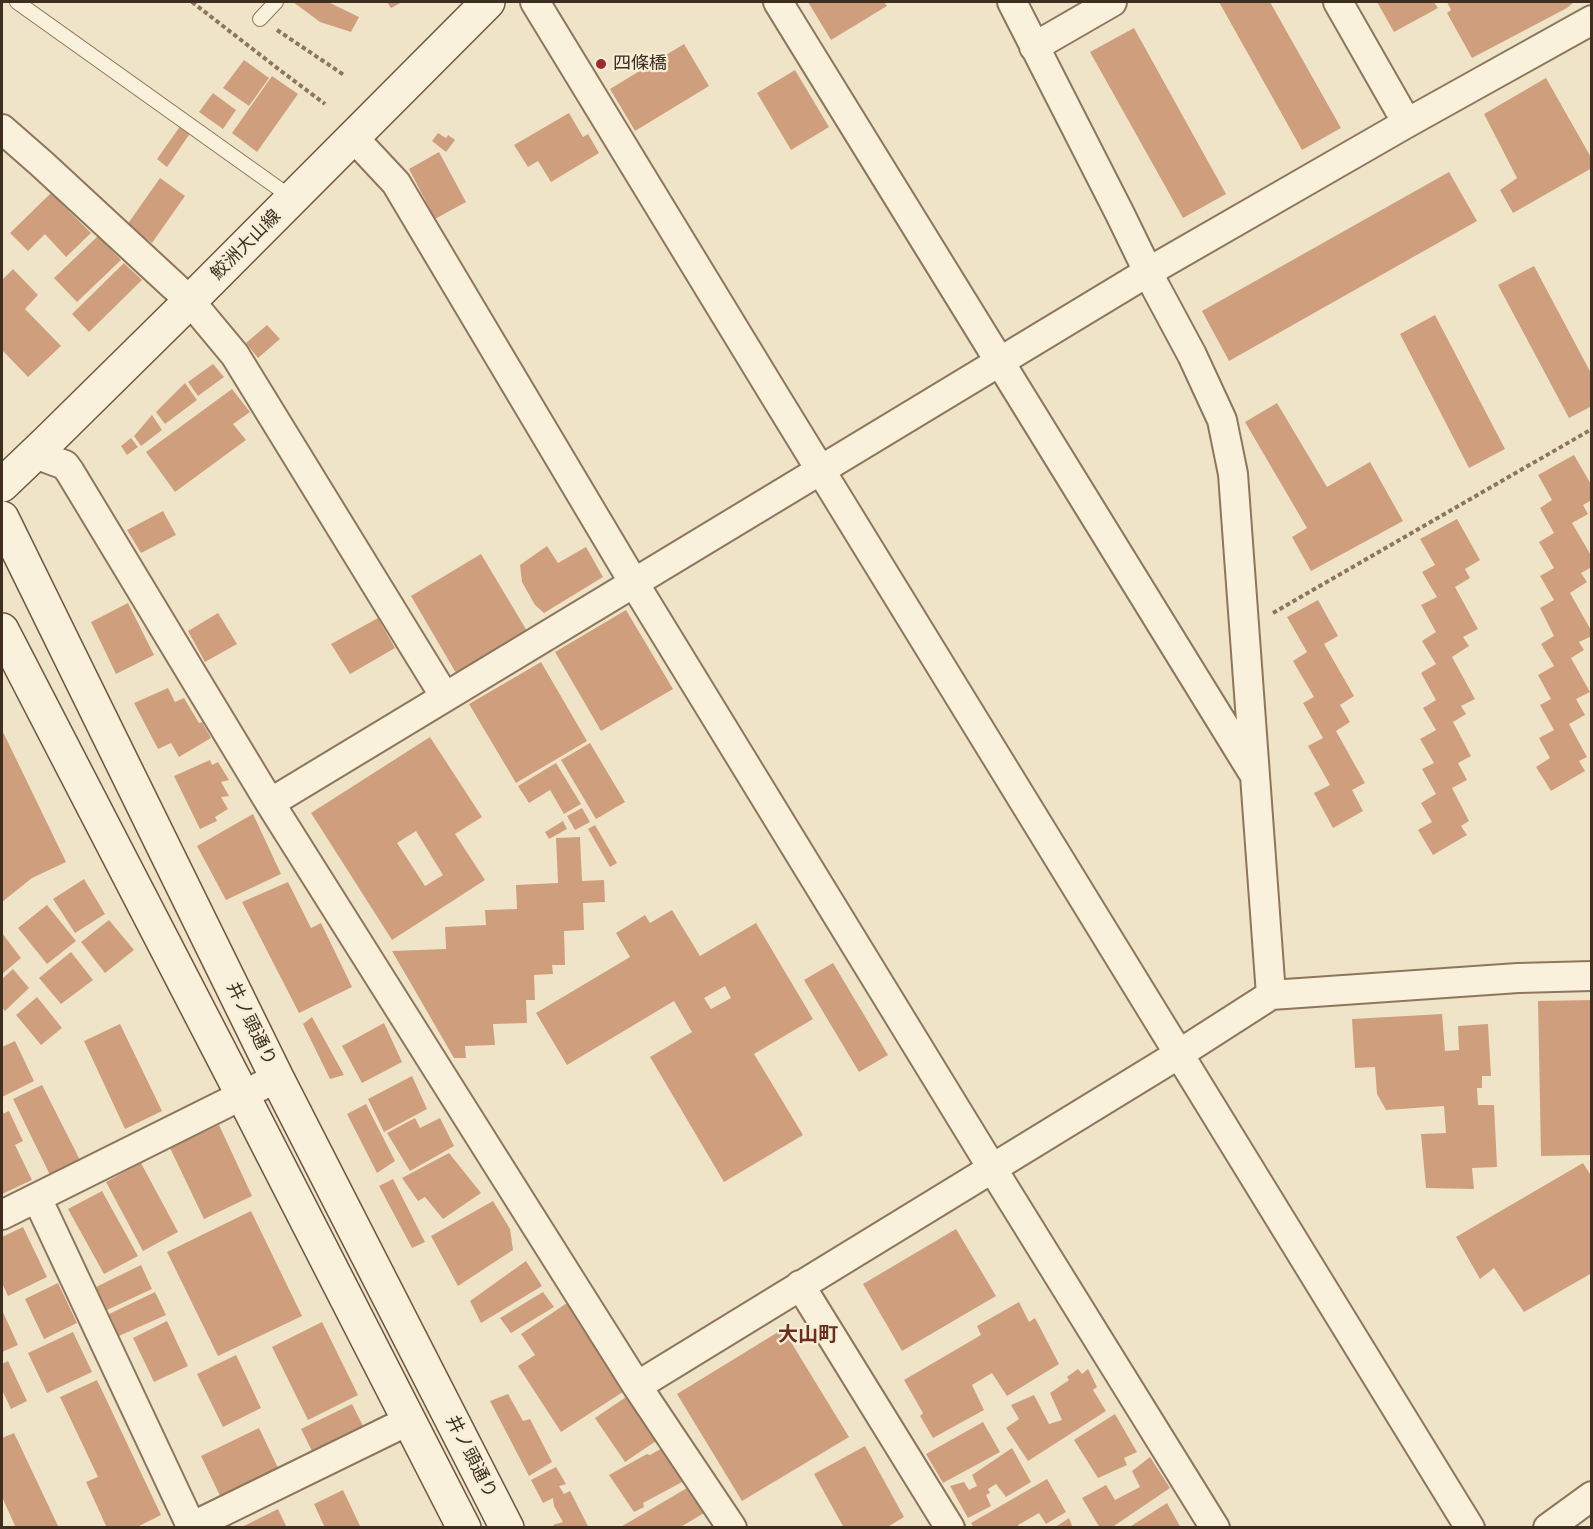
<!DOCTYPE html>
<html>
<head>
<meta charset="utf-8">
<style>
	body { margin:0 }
	#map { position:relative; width:1593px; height:1529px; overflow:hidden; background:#f0e4c8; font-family:"Libre Baskerville",serif }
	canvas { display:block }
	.frame { position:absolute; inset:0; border:3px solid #3d2e20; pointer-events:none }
</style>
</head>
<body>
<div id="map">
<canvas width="1593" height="1529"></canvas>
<div class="frame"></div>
</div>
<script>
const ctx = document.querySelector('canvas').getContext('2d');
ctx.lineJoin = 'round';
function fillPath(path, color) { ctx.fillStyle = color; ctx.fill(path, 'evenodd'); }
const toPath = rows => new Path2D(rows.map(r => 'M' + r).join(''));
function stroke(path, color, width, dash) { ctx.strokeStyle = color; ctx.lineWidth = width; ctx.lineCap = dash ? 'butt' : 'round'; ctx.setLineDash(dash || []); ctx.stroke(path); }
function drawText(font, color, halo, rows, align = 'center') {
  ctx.font = font + ' "Libre Baskerville","Noto Sans JP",serif'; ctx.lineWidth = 4.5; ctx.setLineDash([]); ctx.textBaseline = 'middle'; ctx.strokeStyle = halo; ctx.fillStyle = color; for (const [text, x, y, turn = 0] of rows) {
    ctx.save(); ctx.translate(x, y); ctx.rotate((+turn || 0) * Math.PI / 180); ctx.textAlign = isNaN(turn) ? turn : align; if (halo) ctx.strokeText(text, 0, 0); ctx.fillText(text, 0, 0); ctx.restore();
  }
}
const building = toPath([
	[293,2,328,2,359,17,351,32,320,22],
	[387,2,402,2,391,8],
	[808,2,884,2,887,6,831,40],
	[1219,2,1270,2,1341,128,1302,150],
	[1377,2,1434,2,1438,8,1394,32],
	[1447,2,1574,2,1567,8,1472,58,1447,13,1451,10],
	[1134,28,1226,194,1183,218,1090,52],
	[684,44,709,86,635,131,610,89],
	[244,60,269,78,249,106,223,88],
	[795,70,829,127,791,150,757,93],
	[272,76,298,94,257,152,232,133],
	[1546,78,1592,159,1592,168,1513,213,1500,190,1517,178,1484,114],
	[213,93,236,110,223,129,199,112],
	[569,113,583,137,588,134,599,153,551,182,538,161,528,167,514,145],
	[181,125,191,132,167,167,157,159],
	[438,133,446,138,448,135,455,140,446,152,432,141],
	[439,152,466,202,435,219,409,169],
	[1449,172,1477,221,1229,361,1202,311],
	[160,178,185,196,152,243,127,225],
	[51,193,91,233,66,257,45,234,28,251,10,233],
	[98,236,121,260,77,302,54,278],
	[124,263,142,280,89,332,72,314],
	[1534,266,1592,375,1592,406,1569,418,1498,285],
	[13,269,38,295,25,309,61,346,28,377,2,350,2,280],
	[1435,315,1505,449,1469,468,1400,334],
	[267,325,280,339,258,358,246,343],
	[213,364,224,377,198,396,188,382],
	[185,383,197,400,165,424,156,412],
	[232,389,250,412,233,424,246,440,175,492,146,452],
	[1277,403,1327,487,1370,462,1403,521,1311,571,1292,537,1307,528,1245,422],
	[152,415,162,430,141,446,134,436],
	[131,438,138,447,127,455,121,446],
	[1574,455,1592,486,1592,500,1583,505,1588,514,1572,523,1592,557,1592,567,1581,573,1587,582,1570,593,1592,632,1592,636,1579,642,1584,650,1571,658,1590,692,1576,699,1585,715,1569,724,1587,757,1579,761,1585,771,1551,791,1536,767,1550,758,1539,738,1554,730,1540,705,1551,699,1538,675,1554,666,1541,644,1554,636,1540,608,1554,600,1540,576,1554,568,1539,542,1554,533,1540,508,1552,500,1538,475],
	[163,511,176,535,141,553,127,530],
	[1457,519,1480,560,1465,569,1470,578,1455,587,1478,629,1463,637,1469,646,1452,657,1475,699,1461,706,1466,714,1453,722,1471,756,1458,763,1467,780,1452,788,1469,821,1461,826,1467,835,1433,855,1418,830,1432,822,1421,803,1436,794,1422,769,1434,763,1420,739,1436,730,1423,708,1436,700,1421,673,1436,664,1422,641,1436,632,1421,605,1437,597,1422,572,1435,565,1420,539],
	[547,546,558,563,586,547,603,577,544,613,535,605,522,582,520,565],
	[481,554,527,631,456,673,411,596],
	[1318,600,1338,636,1324,644,1354,696,1340,705,1350,722,1336,731,1365,783,1352,790,1363,811,1333,828,1314,793,1330,785,1308,746,1323,738,1303,703,1314,697,1293,661,1307,652,1287,617],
	[128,603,154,655,116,674,91,622],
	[626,610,673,689,601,731,555,652],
	[218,613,237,644,205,662,188,631],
	[378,618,395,648,350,674,331,644],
	[541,662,587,741,516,783,469,704],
	[168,688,175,702,184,698,199,723,202,722,211,738,179,757,171,743,158,749,134,703],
	[2,730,66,862,32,878,2,902],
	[430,737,482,817,455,834,485,880,392,940,311,813],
	[416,831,443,875,425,886,397,843],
	[590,743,625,802,596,819,561,760],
	[210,760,212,765,218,762,229,780,221,782,229,796,221,797,228,809,215,817,217,821,200,829,174,776],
	[556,763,581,804,564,814,550,790,529,803,518,786],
	[582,808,590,822,575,830,567,816],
	[253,814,281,874,226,900,197,846],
	[563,821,567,829,549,839,545,832],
	[595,825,617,863,610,867,588,829],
	[580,837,582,881,604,880,605,902,583,903,584,930,564,931,565,965,552,965,553,974,534,975,535,1000,526,1000,527,1023,493,1024,495,1045,465,1046,466,1058,454,1058,392,951,446,949,445,927,486,925,485,910,517,909,516,885,558,883,556,838],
	[84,879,105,914,75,933,53,899],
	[288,882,311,928,321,923,352,987,299,1013,242,902],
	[47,905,76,941,47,964,18,928],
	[672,910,700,956,756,923,813,1019,754,1054,803,1135,724,1182,650,1057,692,1032,674,1001,567,1065,536,1013,630,957,616,933,645,915,650,923],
	[725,986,731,998,711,1009,704,998],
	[109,920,134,950,105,973,81,942],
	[2,933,21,958,2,974],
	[71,952,93,980,61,1004,39,978],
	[833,963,888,1055,859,1072,804,980],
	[13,969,29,988,5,1011,2,1007,2,979],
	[37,997,62,1028,41,1045,16,1015],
	[1592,1000,1592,1155,1541,1156,1538,1001],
	[1442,1014,1445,1051,1459,1050,1458,1026,1488,1024,1491,1076,1482,1076,1482,1088,1477,1088,1478,1105,1494,1105,1497,1167,1472,1168,1474,1189,1426,1188,1421,1134,1446,1133,1444,1106,1386,1110,1377,1094,1375,1067,1355,1068,1352,1019],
	[312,1017,344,1075,330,1079,303,1024],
	[384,1023,402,1062,362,1083,342,1046],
	[120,1024,162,1111,125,1129,84,1041],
	[15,1041,34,1081,2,1097,2,1047],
	[412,1076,427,1109,384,1132,368,1099],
	[42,1085,81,1162,51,1177,13,1099],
	[366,1104,395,1161,377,1173,347,1114],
	[9,1111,23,1141,15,1145,32,1180,2,1194,2,1114],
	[415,1118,420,1128,440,1118,454,1146,410,1171,387,1133],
	[219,1125,252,1196,204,1219,170,1148],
	[449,1153,481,1193,443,1219,425,1197,418,1201,402,1178],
	[141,1163,178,1232,143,1251,106,1182],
	[1583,1163,1592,1177,1592,1273,1524,1312,1494,1268,1480,1279,1456,1237],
	[393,1179,425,1242,412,1248,379,1186],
	[102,1191,138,1256,104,1274,68,1209],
	[493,1201,510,1229,513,1250,458,1286,431,1236],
	[251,1211,302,1316,218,1356,167,1252],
	[23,1227,47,1277,8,1296,2,1283,2,1237],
	[956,1229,996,1296,902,1351,863,1284],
	[526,1261,542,1286,481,1323,470,1301],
	[141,1265,152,1289,107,1310,96,1287],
	[58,1283,77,1323,44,1339,25,1299],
	[155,1292,166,1315,119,1336,109,1314],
	[543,1292,554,1307,511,1333,500,1318],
	[1019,1302,1029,1322,1035,1318,1059,1364,1007,1396,992,1373,972,1385,984,1410,933,1438,920,1416,923,1413,904,1380,981,1335,977,1326],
	[567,1303,626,1390,561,1432,518,1366,535,1355,521,1334],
	[2,1310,18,1345,2,1352],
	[167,1321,188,1366,154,1382,133,1338],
	[322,1322,358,1395,308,1420,272,1347],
	[783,1329,849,1437,742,1501,677,1394],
	[73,1332,92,1372,47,1393,28,1353],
	[236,1355,261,1408,223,1427,197,1374],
	[8,1361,27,1401,11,1409,2,1390,2,1364],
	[1078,1369,1082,1374,1088,1369,1097,1387,1093,1390,1106,1411,1028,1461,1006,1428,1019,1419,1011,1405,1034,1395,1049,1424,1062,1420,1050,1393,1069,1380,1067,1377],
	[97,1380,161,1515,135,1528,107,1528,86,1482,98,1477,60,1397],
	[508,1394,523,1421,530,1419,552,1462,529,1476,490,1401],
	[629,1395,659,1439,625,1462,595,1418],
	[352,1404,365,1430,314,1455,301,1429],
	[1115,1414,1137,1452,1124,1458,1127,1465,1098,1478,1074,1440],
	[983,1422,1000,1452,943,1483,926,1454],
	[259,1428,280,1472,222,1500,201,1456],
	[14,1433,59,1528,16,1528,2,1497,2,1438],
	[865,1446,904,1517,886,1528,844,1528,814,1474],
	[664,1447,684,1481,643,1503,644,1507,634,1512,609,1475,647,1454,650,1455],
	[1012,1448,1031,1482,1006,1497,996,1484,988,1489,990,1493,986,1495,991,1506,968,1518,950,1486,964,1482,969,1490,977,1486,972,1475],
	[1150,1457,1170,1488,1111,1528,1100,1528,1082,1498,1106,1485,1115,1500,1140,1487,1132,1471],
	[556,1467,566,1484,559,1486,564,1494,570,1491,589,1528,555,1528,553,1525,563,1522,554,1506,553,1498,543,1503,531,1480],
	[1047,1479,1066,1512,1046,1524,1039,1513,1018,1525,1020,1528,974,1528,971,1523],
	[687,1488,704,1513,679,1528,619,1528],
	[343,1490,361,1528,325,1528,314,1504],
	[1167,1503,1181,1528,1128,1528],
	[278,1509,287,1528,240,1528],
	[1069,1518,1073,1528,1054,1528]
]);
const path = toPath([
	[192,2,281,71,325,104],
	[277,30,344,75],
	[1273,613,1592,429]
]);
const service = toPath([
	[17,2,292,198],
	[260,19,276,2,275,2]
]);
const minor = toPath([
	[535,2,775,396,1470,1528],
	[778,2,1252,771],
	[1012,2,1120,214,1156,288,1192,355,1222,420,1233,474,1271,995],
	[1338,2,1407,123],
	[1034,47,1112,2],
	[2,129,42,164,190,301,235,355,445,697],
	[353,137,396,183,634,583,992,1168,1215,1528],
	[35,454,65,465,70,472,270,803,637,1386,732,1528],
	[270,803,1148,272,1407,123,1592,20],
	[37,1198,192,1528],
	[2,1215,277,1078],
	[800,1285,950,1528],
	[637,1386,1179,1054,1271,995,1518,978,1592,976],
	[189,1528,410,1420],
	[1548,1528,1592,1496]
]);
const secondary = toPath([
	[2,485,47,442,190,301,488,2],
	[2,518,277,1078,507,1528],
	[2,630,243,1096,464,1528]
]);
const markers = [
	[601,64,6,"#9e2a2b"]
];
const poiNames = [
	["四條橋",613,64]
];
const streetNames = [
	["鮫洲大山線",246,245,-45],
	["井ノ頭通り",251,1024,64],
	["井ノ頭通り",471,1457,63]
];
const neighbourhoodNames = [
	["大山町",808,1335]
];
fillPath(building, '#cf9f7d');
stroke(service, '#8d765c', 16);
stroke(minor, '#8d765c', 32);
stroke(secondary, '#6f573f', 36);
stroke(path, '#8d765c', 4, [4.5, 3]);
stroke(service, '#faf1dc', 14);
stroke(minor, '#faf1dc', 28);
stroke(secondary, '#faf1dc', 33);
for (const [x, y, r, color] of markers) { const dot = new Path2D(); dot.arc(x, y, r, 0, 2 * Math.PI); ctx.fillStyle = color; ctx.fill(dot); stroke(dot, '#f7eed8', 2); }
drawText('18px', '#3d2e20', '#f7eed8', poiNames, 'left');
drawText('18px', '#3d2e20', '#f7eed8', streetNames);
drawText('bold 20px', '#6b2e1e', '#f7eed8', neighbourhoodNames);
</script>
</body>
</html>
